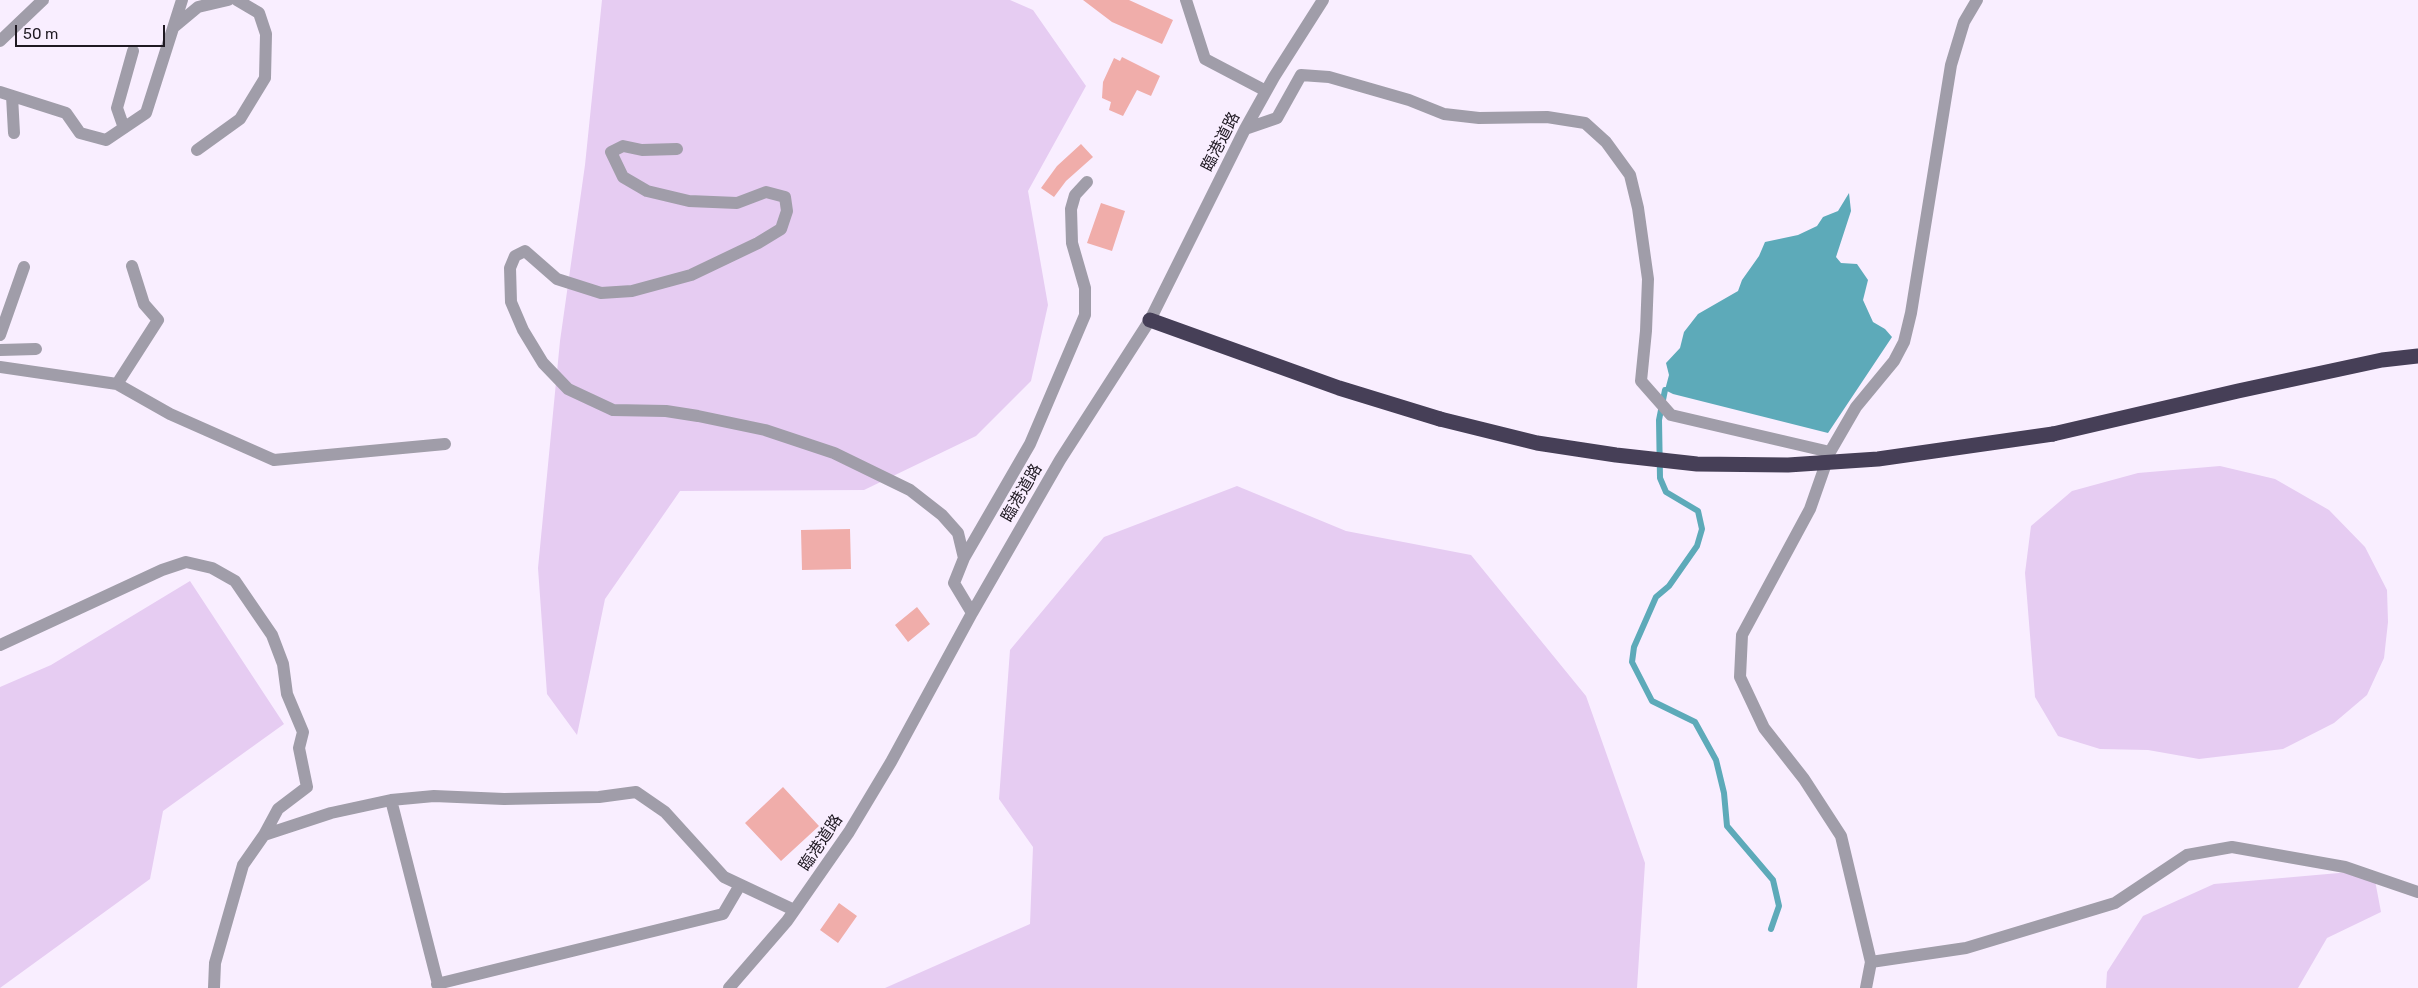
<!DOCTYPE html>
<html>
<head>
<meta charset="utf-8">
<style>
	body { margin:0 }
	#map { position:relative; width:2418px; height:988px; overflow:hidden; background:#f9eeff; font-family:Rubik,sans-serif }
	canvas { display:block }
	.scale { position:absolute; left:15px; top:25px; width:150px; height:22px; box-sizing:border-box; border:2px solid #1f1922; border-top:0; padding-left:6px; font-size:15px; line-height:18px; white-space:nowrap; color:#1f1922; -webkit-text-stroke:4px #f9eeff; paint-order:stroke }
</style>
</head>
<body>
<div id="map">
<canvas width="2418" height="988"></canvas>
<div class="scale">50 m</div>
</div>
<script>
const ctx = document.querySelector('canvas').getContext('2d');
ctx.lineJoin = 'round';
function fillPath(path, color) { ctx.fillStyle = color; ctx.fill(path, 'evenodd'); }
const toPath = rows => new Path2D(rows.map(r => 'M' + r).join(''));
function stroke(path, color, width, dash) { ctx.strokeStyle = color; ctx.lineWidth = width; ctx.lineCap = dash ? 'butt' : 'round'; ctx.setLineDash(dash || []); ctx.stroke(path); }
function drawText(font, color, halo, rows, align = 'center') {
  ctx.font = font + ' Rubik,"Noto Sans JP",sans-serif'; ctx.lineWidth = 4; ctx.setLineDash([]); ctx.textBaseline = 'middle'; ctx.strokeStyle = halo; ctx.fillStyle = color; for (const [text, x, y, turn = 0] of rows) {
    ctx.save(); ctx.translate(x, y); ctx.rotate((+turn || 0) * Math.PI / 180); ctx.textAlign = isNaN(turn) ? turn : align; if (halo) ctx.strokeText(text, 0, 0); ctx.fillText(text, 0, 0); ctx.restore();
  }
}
const green = toPath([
	[602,0,1010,0,1033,10,1086,86,1028,191,1048,305,1031,381,976,436,864,490,680,491,605,599,577,735,547,694,538,568,560,341,585,165],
	[2220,466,2275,479,2329,510,2365,547,2387,590,2388,622,2384,658,2367,695,2334,723,2283,749,2199,759,2148,750,2100,749,2058,736,2035,697,2025,573,2031,526,2072,491,2138,473],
	[1237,486,1346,531,1471,555,1586,696,1645,863,1637,988,885,988,1030,924,1033,847,999,799,1010,650,1104,537],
	[190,581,284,724,163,811,150,879,0,988,0,687,51,665],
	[2373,870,2381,912,2327,938,2298,988,2106,988,2107,972,2143,916,2214,884]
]);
const water = toPath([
	[1849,193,1851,211,1836,257,1841,263,1857,264,1868,280,1863,300,1873,322,1885,329,1892,337,1828,433,1673,394,1665,390,1669,375,1666,363,1680,348,1684,332,1698,314,1738,291,1742,280,1759,256,1765,242,1798,235,1817,226,1823,217,1838,211]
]);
const stream = toPath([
	[1665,390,1659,420,1660,478,1666,492,1698,511,1702,529,1697,546,1669,586,1656,597,1634,647,1632,662,1652,701,1695,722,1716,760,1724,793,1727,826,1773,880,1779,906,1771,929]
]);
const building = toPath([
	[1083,0,1129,0,1173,20,1162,44,1112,22],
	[1122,57,1160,76,1151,96,1137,90,1123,116,1109,110,1111,102,1102,98,1103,82,1114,58,1120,61],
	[1081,144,1093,157,1066,181,1054,197,1041,188,1057,166],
	[1101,203,1125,211,1112,251,1087,243],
	[850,529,851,569,802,570,801,530],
	[917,607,930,624,908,642,895,625],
	[783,787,819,826,781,861,745,823],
	[839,903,857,916,838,943,820,930]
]);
const minor = toPath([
	[1186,0,1205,59,1266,91],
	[174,27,198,7,228,0],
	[0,41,43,0],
	[0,92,66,113,80,133,106,140,146,113,182,0],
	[12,96,14,133],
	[124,128,117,108,133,51],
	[1245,129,1277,118,1301,75,1329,77,1409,100,1444,114,1479,118,1547,117,1585,123,1606,142,1630,175,1638,208,1648,279,1646,331,1641,381,1671,415,1830,452],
	[677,149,642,150,623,146,611,152,623,177,647,191,689,201,737,203,766,192,785,197,787,211,781,229,758,243,691,275,632,291,601,293,557,279,525,251,515,256,510,268,511,302,523,330,543,363,568,389,613,410,666,411,698,416,765,430,834,453,910,490,942,515,958,533,964,558,954,583,972,613],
	[197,150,240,119,265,78,266,34,259,13,237,0],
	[0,335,24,267],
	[0,350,36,349],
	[0,367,117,384,158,320,144,304,132,266],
	[117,384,170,414,274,460,445,444],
	[964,558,1030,444,1085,315,1085,288,1072,243,1071,209,1075,195,1087,182],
	[0,645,162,570,186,562,212,568,235,581,272,635,283,664,287,694,303,732,299,748,307,787,278,809,264,835],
	[391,800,439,988],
	[1871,962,1966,948,2115,903,2187,855,2232,847,2345,867,2418,892],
	[437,984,723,914,740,885],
	[214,988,215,963,243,865,264,835,331,813,391,800,434,796,504,799,599,797,636,792,665,812,724,877,794,910],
	[729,988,787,921,849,832,891,762,972,613,1060,460,1150,320,1245,129,1274,77,1323,0],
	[1866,988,1871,962,1841,836,1804,779,1764,728,1740,677,1742,635,1810,509,1830,452,1856,407,1894,361,1904,342,1911,313,1951,65,1964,22,1977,0]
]);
const highway = toPath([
	[1150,320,1339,388,1440,419],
	[2053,434,2238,391,2382,360,2418,356]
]);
const highwayBridge = toPath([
	[1440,419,1537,443,1616,455,1697,464,1788,465,1878,459,2053,434]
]);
const streetNames = [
	["臨港道路",1221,142,-63],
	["臨港道路",1022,493,-60],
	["臨港道路",821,843,-56]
];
fillPath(green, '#e6ccf2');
fillPath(water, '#5daab9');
stroke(stream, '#5daab9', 6);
fillPath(building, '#f0adaa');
stroke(minor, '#a09da9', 12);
stroke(highway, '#463f57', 15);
stroke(highwayBridge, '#463f57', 15);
drawText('16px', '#1f1922', '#f9eeff', streetNames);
</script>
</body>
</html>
